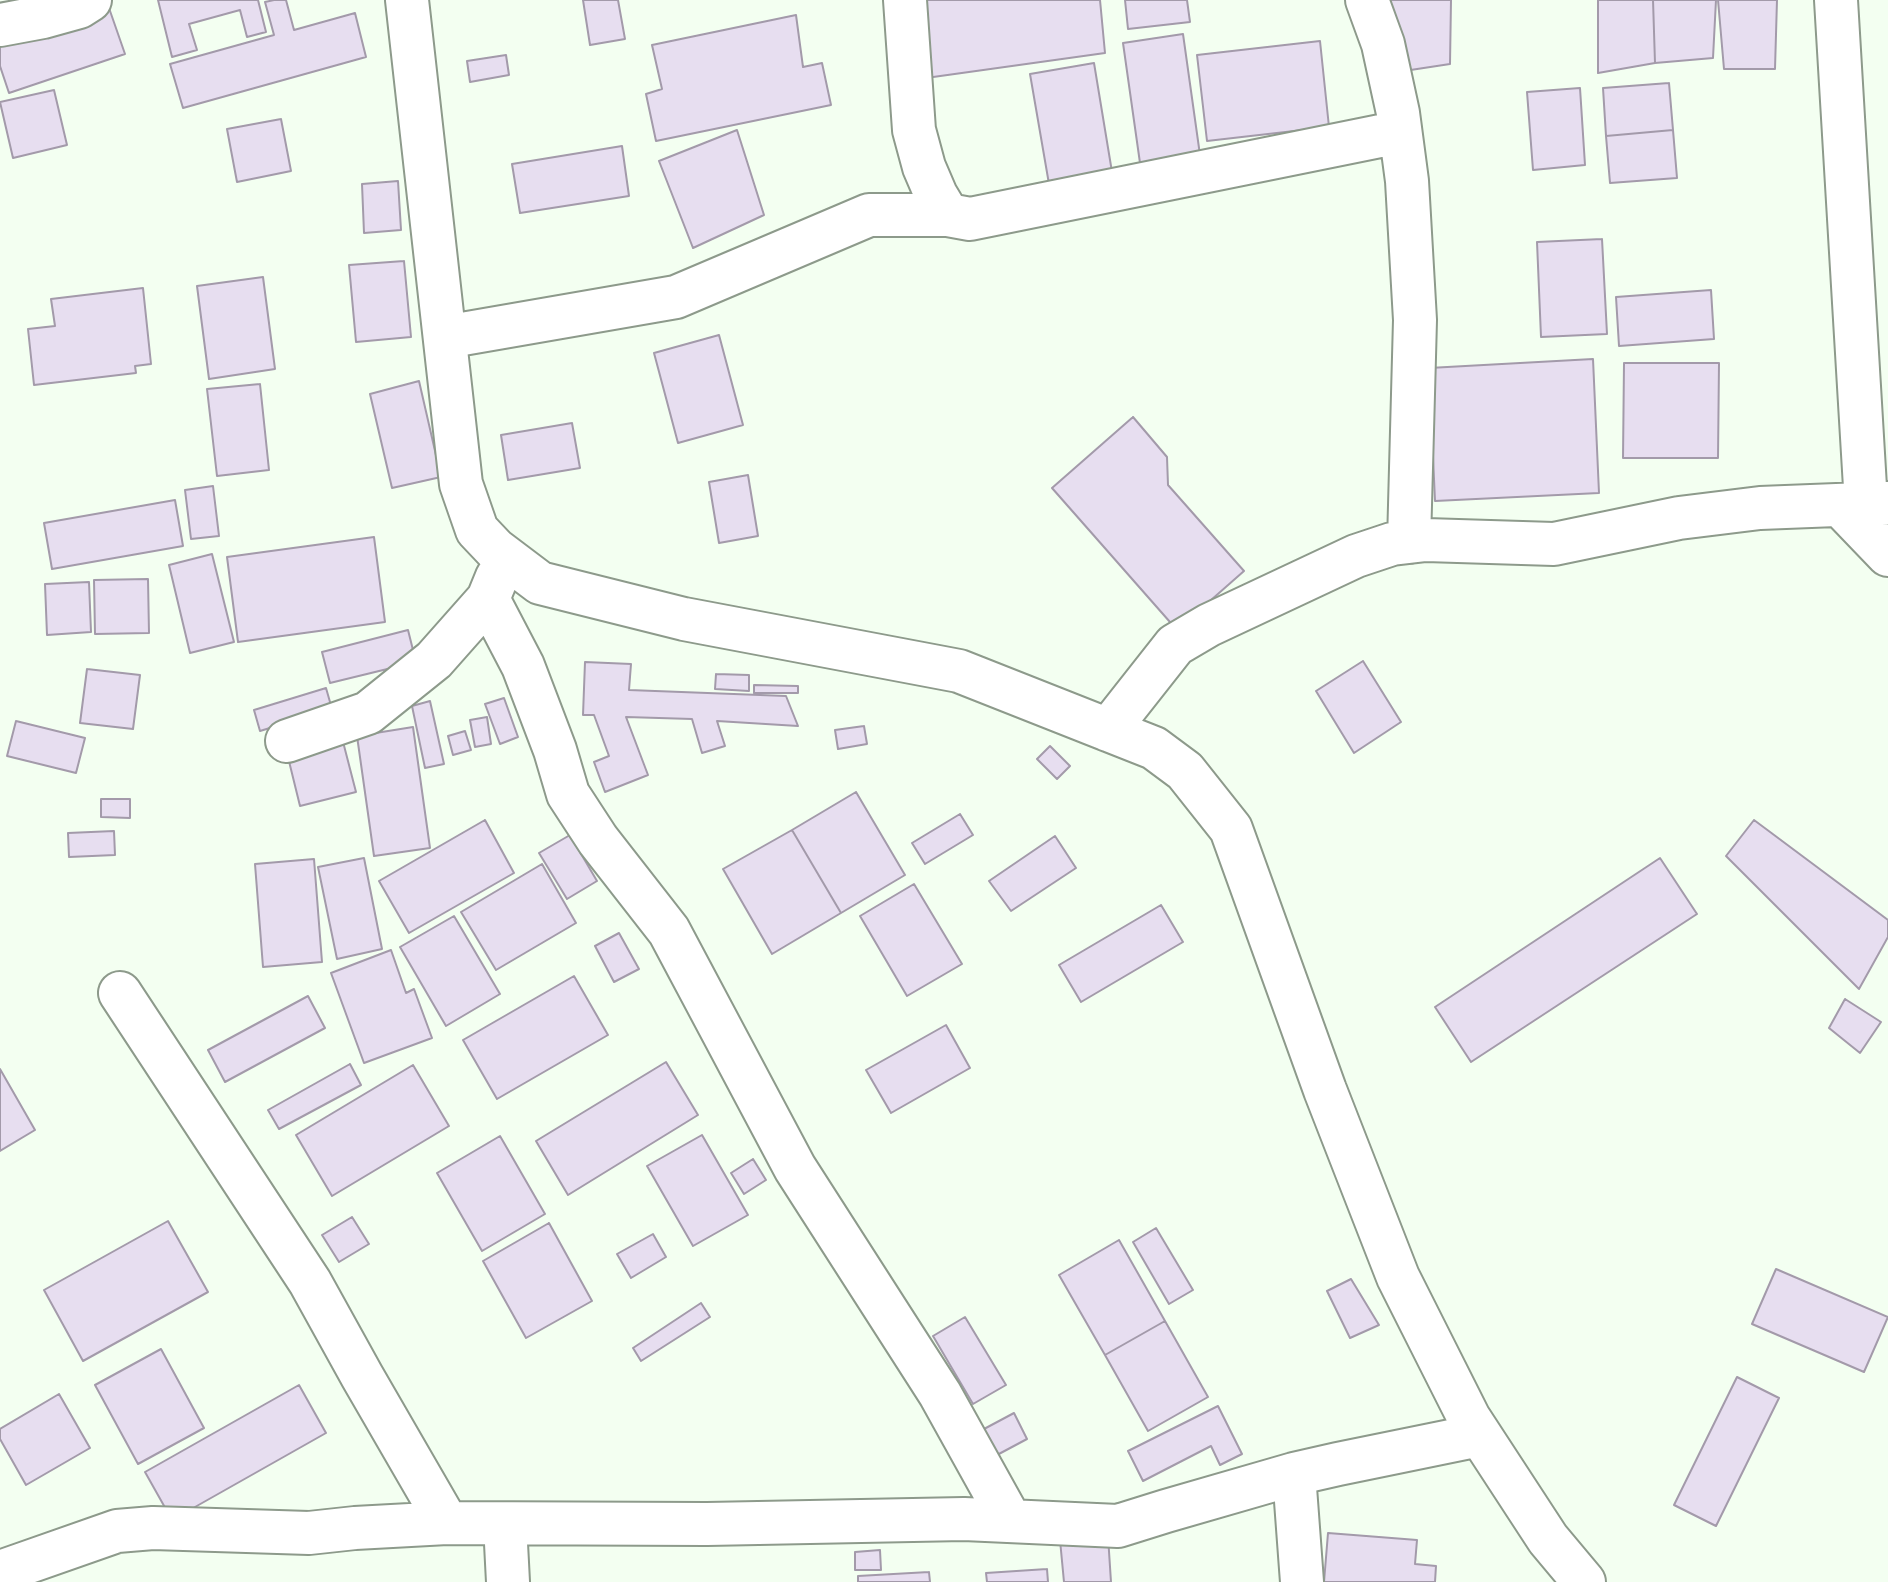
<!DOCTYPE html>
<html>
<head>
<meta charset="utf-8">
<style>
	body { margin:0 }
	canvas { display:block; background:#f3fff1 }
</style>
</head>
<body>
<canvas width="1888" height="1582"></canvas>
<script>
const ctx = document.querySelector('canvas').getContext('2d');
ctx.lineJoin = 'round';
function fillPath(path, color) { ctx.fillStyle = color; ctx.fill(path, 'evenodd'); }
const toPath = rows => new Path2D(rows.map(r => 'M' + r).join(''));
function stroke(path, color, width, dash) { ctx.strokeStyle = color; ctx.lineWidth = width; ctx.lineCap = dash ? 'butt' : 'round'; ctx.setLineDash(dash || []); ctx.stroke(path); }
const building = toPath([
	[158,0,258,0,266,32,247,37,240,10,189,24,197,50,172,57,158,0],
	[274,0,286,0,294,30,355,13,366,57,183,108,170,64,274,35,265,2,274,0],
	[583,0,618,0,625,39,590,45,583,0],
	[919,0,1100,0,1105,53,926,78,919,0],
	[1125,0,1187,0,1190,22,1128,29,1125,0],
	[1386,0,1451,0,1450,64,1404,71,1386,0],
	[1598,0,1653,0,1655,63,1598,73,1598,0],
	[1653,0,1716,0,1713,58,1655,63,1653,0],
	[1718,0,1777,0,1775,69,1724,69,1718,0],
	[109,8,125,54,9,93,0,66,0,45,109,8],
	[796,15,803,67,822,63,831,105,656,141,646,94,662,89,652,45,796,15],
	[1183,34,1200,155,1140,163,1123,43,1183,34],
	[1320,41,1329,127,1207,141,1197,55,1320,41],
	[506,55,509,75,470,82,467,61,506,55],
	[1094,63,1112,172,1049,184,1030,74,1094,63],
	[1669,83,1673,130,1606,136,1603,88,1669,83],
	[1580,88,1585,165,1533,170,1527,92,1580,88],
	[54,90,67,145,13,158,0,102,54,90],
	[281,119,291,171,237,182,227,129,281,119],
	[737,130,764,215,693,248,659,161,737,130],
	[1673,130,1677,178,1610,183,1606,136,1673,130],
	[622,146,629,196,520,213,512,164,622,146],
	[398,181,401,230,364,233,362,184,398,181],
	[1602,239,1607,334,1541,337,1537,242,1602,239],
	[404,261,411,337,356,342,349,265,404,261],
	[263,277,275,369,209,379,197,286,263,277],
	[143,288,151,364,135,366,136,373,34,385,28,329,55,326,51,299,143,288],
	[1711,290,1714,339,1619,346,1616,297,1711,290],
	[719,335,743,425,678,443,654,353,719,335],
	[1593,359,1599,493,1435,501,1429,368,1593,359],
	[1624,363,1719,363,1718,458,1623,458,1624,363],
	[419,381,441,477,392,488,370,394,419,381],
	[260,384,269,470,217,476,207,389,260,384],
	[1133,417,1167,457,1168,485,1244,571,1177,630,1052,488,1133,417],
	[572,423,580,468,508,480,501,435,572,423],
	[748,475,758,536,719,543,709,482,748,475],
	[213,486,219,536,191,539,185,490,213,486],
	[175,500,183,546,52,569,44,523,175,500],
	[374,537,385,622,238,642,227,557,374,537],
	[212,554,234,642,190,653,169,565,212,554],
	[148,579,149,633,95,634,94,580,148,579],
	[89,582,91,632,47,635,45,584,89,582],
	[408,630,416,662,330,683,322,652,408,630],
	[1363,661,1401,722,1354,753,1316,691,1363,661],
	[585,662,631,664,629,690,786,696,798,726,717,721,725,746,702,753,692,719,626,717,648,775,605,792,594,762,609,756,594,715,583,715,585,662],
	[87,669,140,675,133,729,80,723,87,669],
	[716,674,749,675,749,691,715,689,716,674],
	[754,685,798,686,798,693,754,693,754,685],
	[326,688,332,709,260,731,254,710,326,688],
	[504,698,518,737,500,744,485,704,504,698],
	[430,701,444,764,425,768,412,706,430,701],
	[487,717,491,744,475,747,470,720,487,717],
	[16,721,85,738,76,773,7,756,16,721],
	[864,726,867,744,838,749,835,730,864,726],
	[413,727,430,848,374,856,357,736,413,727],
	[465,731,471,750,453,755,448,736,465,731],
	[341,734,356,792,300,806,286,749,341,734],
	[1050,746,1070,766,1057,779,1037,759,1050,746],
	[856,792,905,875,841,913,792,830,856,792],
	[101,799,130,799,130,818,101,817,101,799],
	[960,814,973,835,925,864,912,843,960,814],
	[485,820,514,873,409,933,379,881,485,820],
	[1754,820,1888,920,1888,937,1859,989,1726,856,1754,820],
	[792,830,841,913,772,954,723,869,792,830],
	[114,831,115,855,69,857,68,833,114,831],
	[570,835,597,881,567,899,539,853,570,835],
	[1055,836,1076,868,1011,911,989,881,1055,836],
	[364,858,382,949,337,959,318,867,364,858],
	[1660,858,1697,914,1471,1062,1435,1007,1660,858],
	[314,859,322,962,263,967,255,864,314,859],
	[542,864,576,923,496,970,461,912,542,864],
	[914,884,962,964,907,996,860,916,914,884],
	[1161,905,1183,942,1081,1002,1059,965,1161,905],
	[454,916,500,994,446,1026,400,947,454,916],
	[619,933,639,969,614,982,595,946,619,933],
	[391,950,406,993,414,989,432,1038,364,1063,331,973,391,950],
	[574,976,608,1035,497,1099,463,1040,574,976],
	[308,996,325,1028,225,1082,208,1050,308,996],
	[1845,999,1881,1022,1860,1053,1829,1028,1845,999],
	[946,1025,970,1068,891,1113,866,1070,946,1025],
	[666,1062,698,1115,568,1195,536,1141,666,1062],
	[350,1064,361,1085,279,1129,268,1110,350,1064],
	[413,1065,449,1126,332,1196,296,1135,413,1065],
	[0,1069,35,1130,0,1151,0,1069],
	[702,1135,748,1215,693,1246,647,1166,702,1135],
	[500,1136,545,1214,482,1251,437,1173,500,1136],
	[753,1159,766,1180,744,1194,731,1173,753,1159],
	[352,1217,369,1244,339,1262,322,1235,352,1217],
	[168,1221,208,1292,83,1361,44,1290,168,1221],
	[549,1223,592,1301,526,1338,483,1261,549,1223],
	[1156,1228,1193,1290,1169,1304,1133,1242,1156,1228],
	[653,1234,666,1257,631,1278,617,1254,653,1234],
	[1119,1240,1165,1321,1105,1355,1059,1275,1119,1240],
	[1776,1269,1888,1317,1864,1372,1752,1324,1776,1269],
	[1351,1279,1379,1325,1350,1338,1327,1291,1351,1279],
	[701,1303,710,1317,641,1361,633,1348,701,1303],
	[965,1317,1006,1385,973,1404,933,1336,965,1317],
	[1165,1321,1208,1397,1148,1431,1105,1355,1165,1321],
	[161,1349,204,1428,138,1464,95,1385,161,1349],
	[1737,1377,1779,1398,1716,1526,1674,1505,1737,1377],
	[299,1385,326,1433,172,1520,145,1472,299,1385],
	[59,1394,90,1448,26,1485,0,1439,0,1429,59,1394],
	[1218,1406,1242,1454,1220,1465,1211,1446,1143,1481,1128,1451,1218,1406],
	[1014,1413,1027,1439,997,1455,984,1429,1014,1413],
	[1328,1533,1417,1540,1415,1564,1436,1566,1435,1582,1324,1582,1328,1533],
	[1108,1536,1111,1582,1064,1582,1060,1540,1108,1536],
	[880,1550,881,1570,855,1570,855,1552,880,1550],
	[1047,1569,1048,1582,987,1582,986,1573,1047,1569],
	[929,1572,930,1582,858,1582,858,1576,929,1572]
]);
const minor = toPath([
	[407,0,461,484,477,530,495,549,540,583,684,619,959,671,1154,748,1185,771,1231,829,1325,1090,1398,1277,1469,1418,1548,1539,1584,1582],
	[905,0,914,130,924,167,936,195,948,215,970,219,1400,132],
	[1367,0,1383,44,1398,113,1407,181,1415,320,1409,542],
	[1836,0,1866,504],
	[0,25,43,17,79,7,90,0],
	[445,337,676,297,869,215,948,215],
	[1840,505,1888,555],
	[488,599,523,666,555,750,568,794,598,840,669,931,795,1168,940,1394,1010,1520],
	[1108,730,1175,645,1209,625,1356,556,1392,544,1426,540,1554,544,1679,518,1760,508,1888,503],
	[287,741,368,713,434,660,488,599,497,577],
	[120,993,310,1282,362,1376,447,1523],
	[1294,1474,1302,1582],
	[505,1524,508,1582],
	[0,1572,117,1531,153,1528,309,1533,355,1528,447,1523,707,1524,964,1519,1118,1526,1166,1511,1294,1474,1338,1464,1480,1435]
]);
fillPath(building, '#e7def0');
stroke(building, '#a39aaa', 2);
stroke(minor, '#8d9a8b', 46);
stroke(minor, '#fff', 42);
</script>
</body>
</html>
